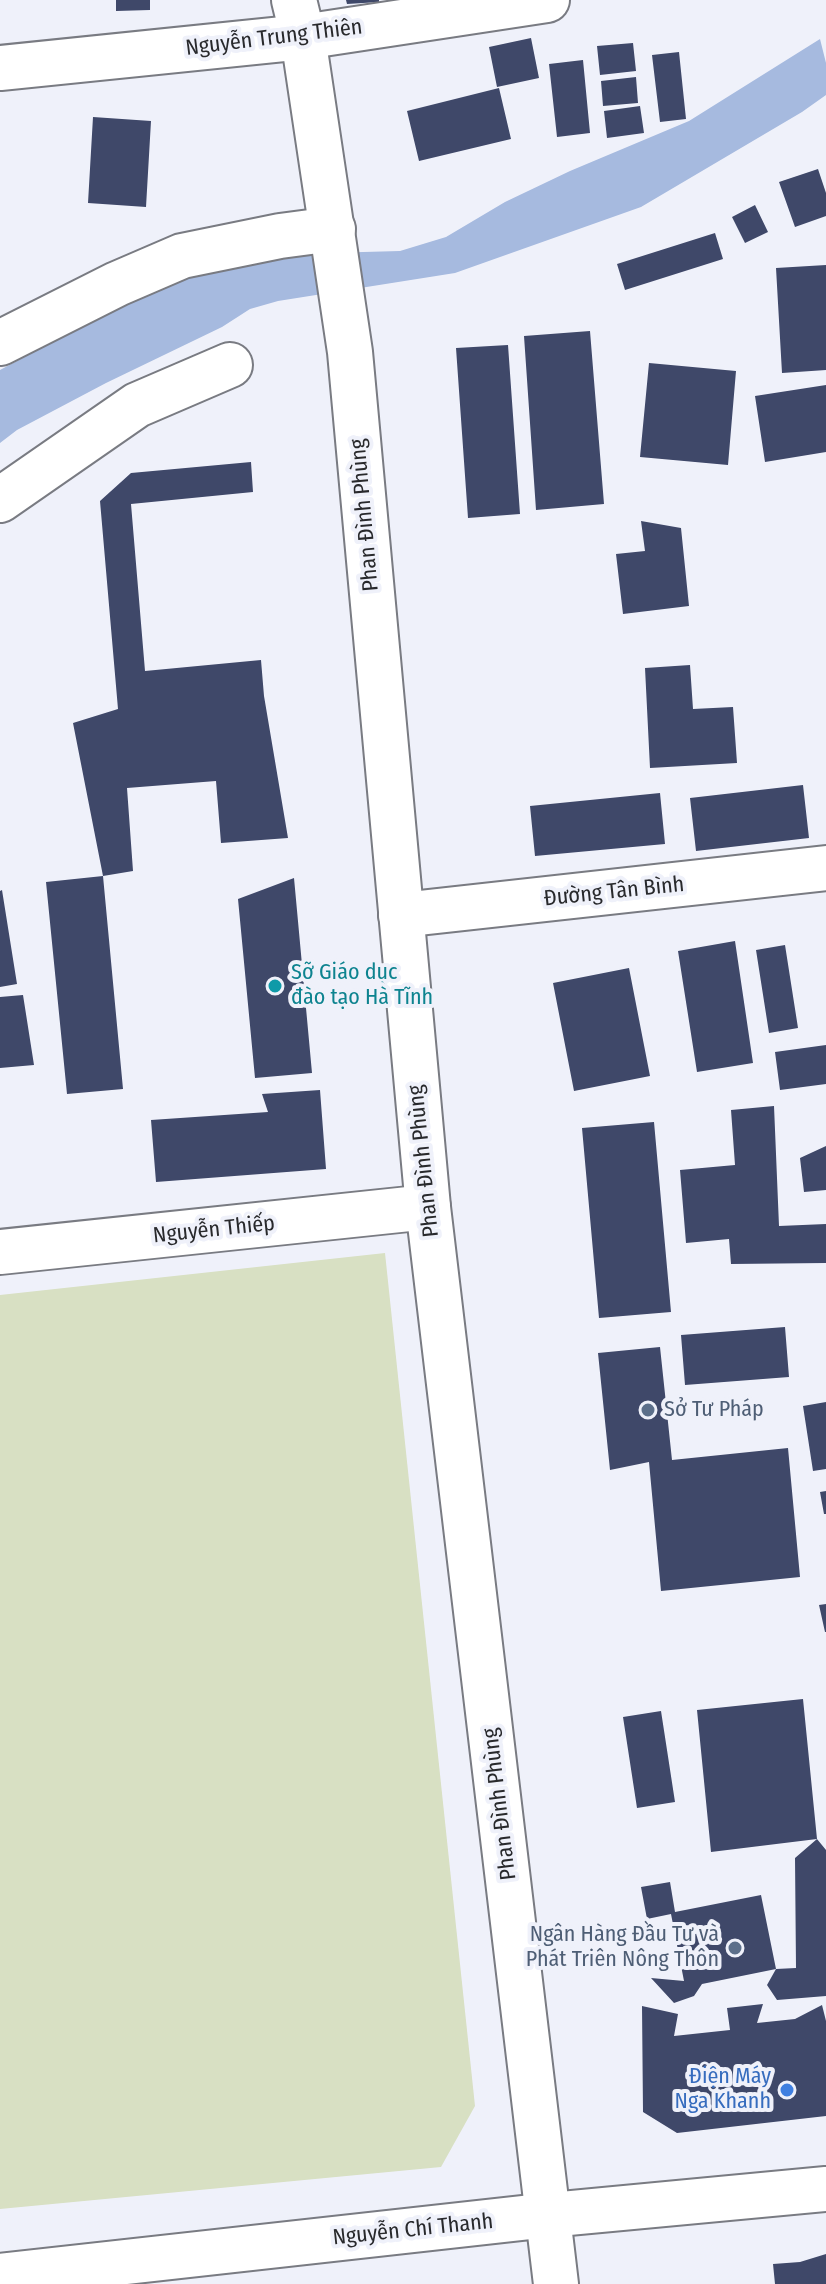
<!DOCTYPE html>
<html>
<head>
<meta charset="utf-8">
<style>
	body { margin:0 }
	canvas { display:block; background:#eff1fa }
</style>
</head>
<body>
<canvas width="826" height="2284"></canvas>
<script>
const ctx = document.querySelector('canvas').getContext('2d');
ctx.lineJoin = 'round';
function fillPath(path, color) { ctx.fillStyle = color; ctx.fill(path, 'evenodd'); }
const toPath = rows => new Path2D(rows.map(r => 'M' + r).join(''));
function stroke(path, color, width, dash) { ctx.strokeStyle = color; ctx.lineWidth = width; ctx.lineCap = dash ? 'butt' : 'round'; ctx.setLineDash(dash || []); ctx.stroke(path); }
function drawText(font, color, halo, rows, align = 'center') {
  ctx.font = font + ' "Fira Sans Condensed",sans-serif'; ctx.lineWidth = 8; ctx.setLineDash([]); ctx.textBaseline = 'middle'; ctx.strokeStyle = halo; ctx.fillStyle = color; for (const [text, x, y, turn = 0] of rows) {
    ctx.save(); ctx.translate(x, y); ctx.rotate((+turn || 0) * Math.PI / 180); ctx.textAlign = isNaN(turn) ? turn : align; if (halo) ctx.strokeText(text, 0, 0); ctx.fillText(text, 0, 0); ctx.restore();
  }
}
const green = toPath([
	[385,1253,475,2106,441,2167,0,2209,0,1295]
]);
const water = toPath([
	[820,39,826,63,826,95,802,112,641,207,455,273,278,301,250,309,222,327,106,383,17,430,0,443,0,370,203,262,253,255,400,251,446,237,505,202,570,171,689,121]
]);
const building = toPath([
	[116,0,150,0,150,10,116,11],
	[346,0,379,0,379,2,347,4],
	[531,38,539,78,497,87,489,47],
	[633,43,636,71,600,75,597,46],
	[679,52,686,119,660,122,652,55],
	[583,60,590,133,557,137,549,64],
	[636,77,638,103,603,106,601,81],
	[499,88,511,139,419,161,407,111],
	[640,106,644,133,607,138,604,111],
	[93,117,151,121,146,207,88,203],
	[818,169,826,193,826,216,795,227,779,182],
	[755,205,768,232,745,243,732,217],
	[715,233,723,259,625,290,617,264],
	[826,265,826,370,782,373,776,268],
	[590,331,604,504,536,510,524,336],
	[508,345,520,514,468,518,456,348],
	[649,363,736,371,728,465,640,457],
	[826,385,826,452,765,462,755,396],
	[251,462,253,492,131,504,145,671,261,660,264,696,288,838,221,843,216,781,127,788,133,871,103,876,73,723,118,709,100,501,131,473],
	[641,521,681,528,689,606,623,614,616,554,645,551],
	[690,665,693,709,733,707,737,763,650,768,645,668],
	[803,785,809,838,696,851,690,798],
	[660,793,665,844,535,856,530,806],
	[103,876,123,1089,67,1094,46,882],
	[294,878,312,1073,255,1078,238,899],
	[2,890,17,984,0,987,0,891],
	[735,941,753,1063,697,1072,678,951],
	[785,945,798,1028,769,1033,756,950],
	[629,968,650,1076,574,1091,553,983],
	[23,995,34,1065,0,1068,0,997],
	[826,1045,826,1084,780,1090,775,1052],
	[320,1090,326,1169,156,1182,151,1120,268,1112,262,1094],
	[774,1106,779,1226,826,1224,826,1263,731,1264,729,1239,686,1243,680,1170,735,1165,731,1110],
	[654,1122,671,1312,599,1318,582,1128],
	[826,1146,826,1190,804,1192,800,1158],
	[785,1327,789,1377,685,1385,681,1335],
	[660,1347,672,1460,788,1448,800,1577,661,1591,649,1462,610,1470,598,1353],
	[826,1402,826,1469,813,1471,803,1406],
	[826,1491,826,1514,824,1514,820,1492],
	[826,1604,826,1632,825,1632,819,1605],
	[803,1699,817,1839,826,1850,826,1996,777,2000,767,1985,776,1969,702,1984,694,1996,674,2003,651,1978,684,1981,671,1914,647,1919,641,1887,670,1882,675,1912,761,1895,776,1969,796,1968,795,1858,817,1839,711,1852,697,1710],
	[661,1711,675,1802,637,1808,623,1717],
	[763,2004,757,2023,795,2019,822,2005,826,2021,826,2116,677,2133,643,2112,642,2006,678,2014,674,2036,730,2030,727,2008],
	[826,2254,826,2284,775,2284,773,2264,800,2262]
]);
const minor = toPath([
	[0,68,303,37,547,0],
	[0,343,117,284,182,256,280,236,333,229],
	[0,500,137,405,230,365],
	[401,915,826,868],
	[0,1252,428,1207],
	[0,2276,549,2215,826,2189]
]);
const major = toPath([
	[294,0,303,37,350,352,428,1207,556,2284]
]);
const markers = [
	[275,986,8,"#0f9aa8"],
	[648,1410,8,"#5c6f8a"],
	[735,1948,8,"#5c6f8a"],
	[787,2090,8,"#3f7fe0"]
];
const streetNames = [
	["Nguyễn Trung Thiên",274,38,-7],
	["Phan Đình Phùng",365,515,-95],
	["Đường Tân Bình",614,892,-6],
	["Phan Đình Phùng",424,1161,-96],
	["Nguyễn Thiếp",214,1230,-6],
	["Phan Đình Phùng",500,1804,-97],
	["Nguyễn Chí Thanh",413,2230,-6]
];
const cultureNames = [
	["Sỡ Giáo dục",291,973],
	["đào tạo Hà Tĩnh",291,998]
];
const serviceNames = [
	["Sở Tư Pháp",664,1410],
	["Ngân Hàng Đầu Tư và",719,1935,"right"],
	["Phát Triên Nông Thôn",719,1960,"right"]
];
const shopNames = [
	["Điện Máy",771,2077],
	["Nga Khanh",771,2102]
];
fillPath(green, '#d8e0c3');
fillPath(water, '#a6badf');
fillPath(building, '#3f4869');
stroke(minor, '#797b82', 48);
stroke(major, '#797b82', 48);
stroke(minor, '#fff', 44);
stroke(major, '#fff', 44);
for (const [x, y, r, color] of markers) { const dot = new Path2D(); dot.arc(x, y, r, 0, 2 * Math.PI); ctx.fillStyle = color; ctx.fill(dot); stroke(dot, '#eff1fa', 3); }
drawText('22px', '#28292c', '#eff1fa', streetNames);
drawText('22px', '#0d838f', '#eff1fa', cultureNames, 'left');
drawText('22px', '#4e5e75', '#eff1fa', serviceNames, 'left');
drawText('22px', '#366cbe', '#eff1fa', shopNames, 'right');
</script>
</body>
</html>
